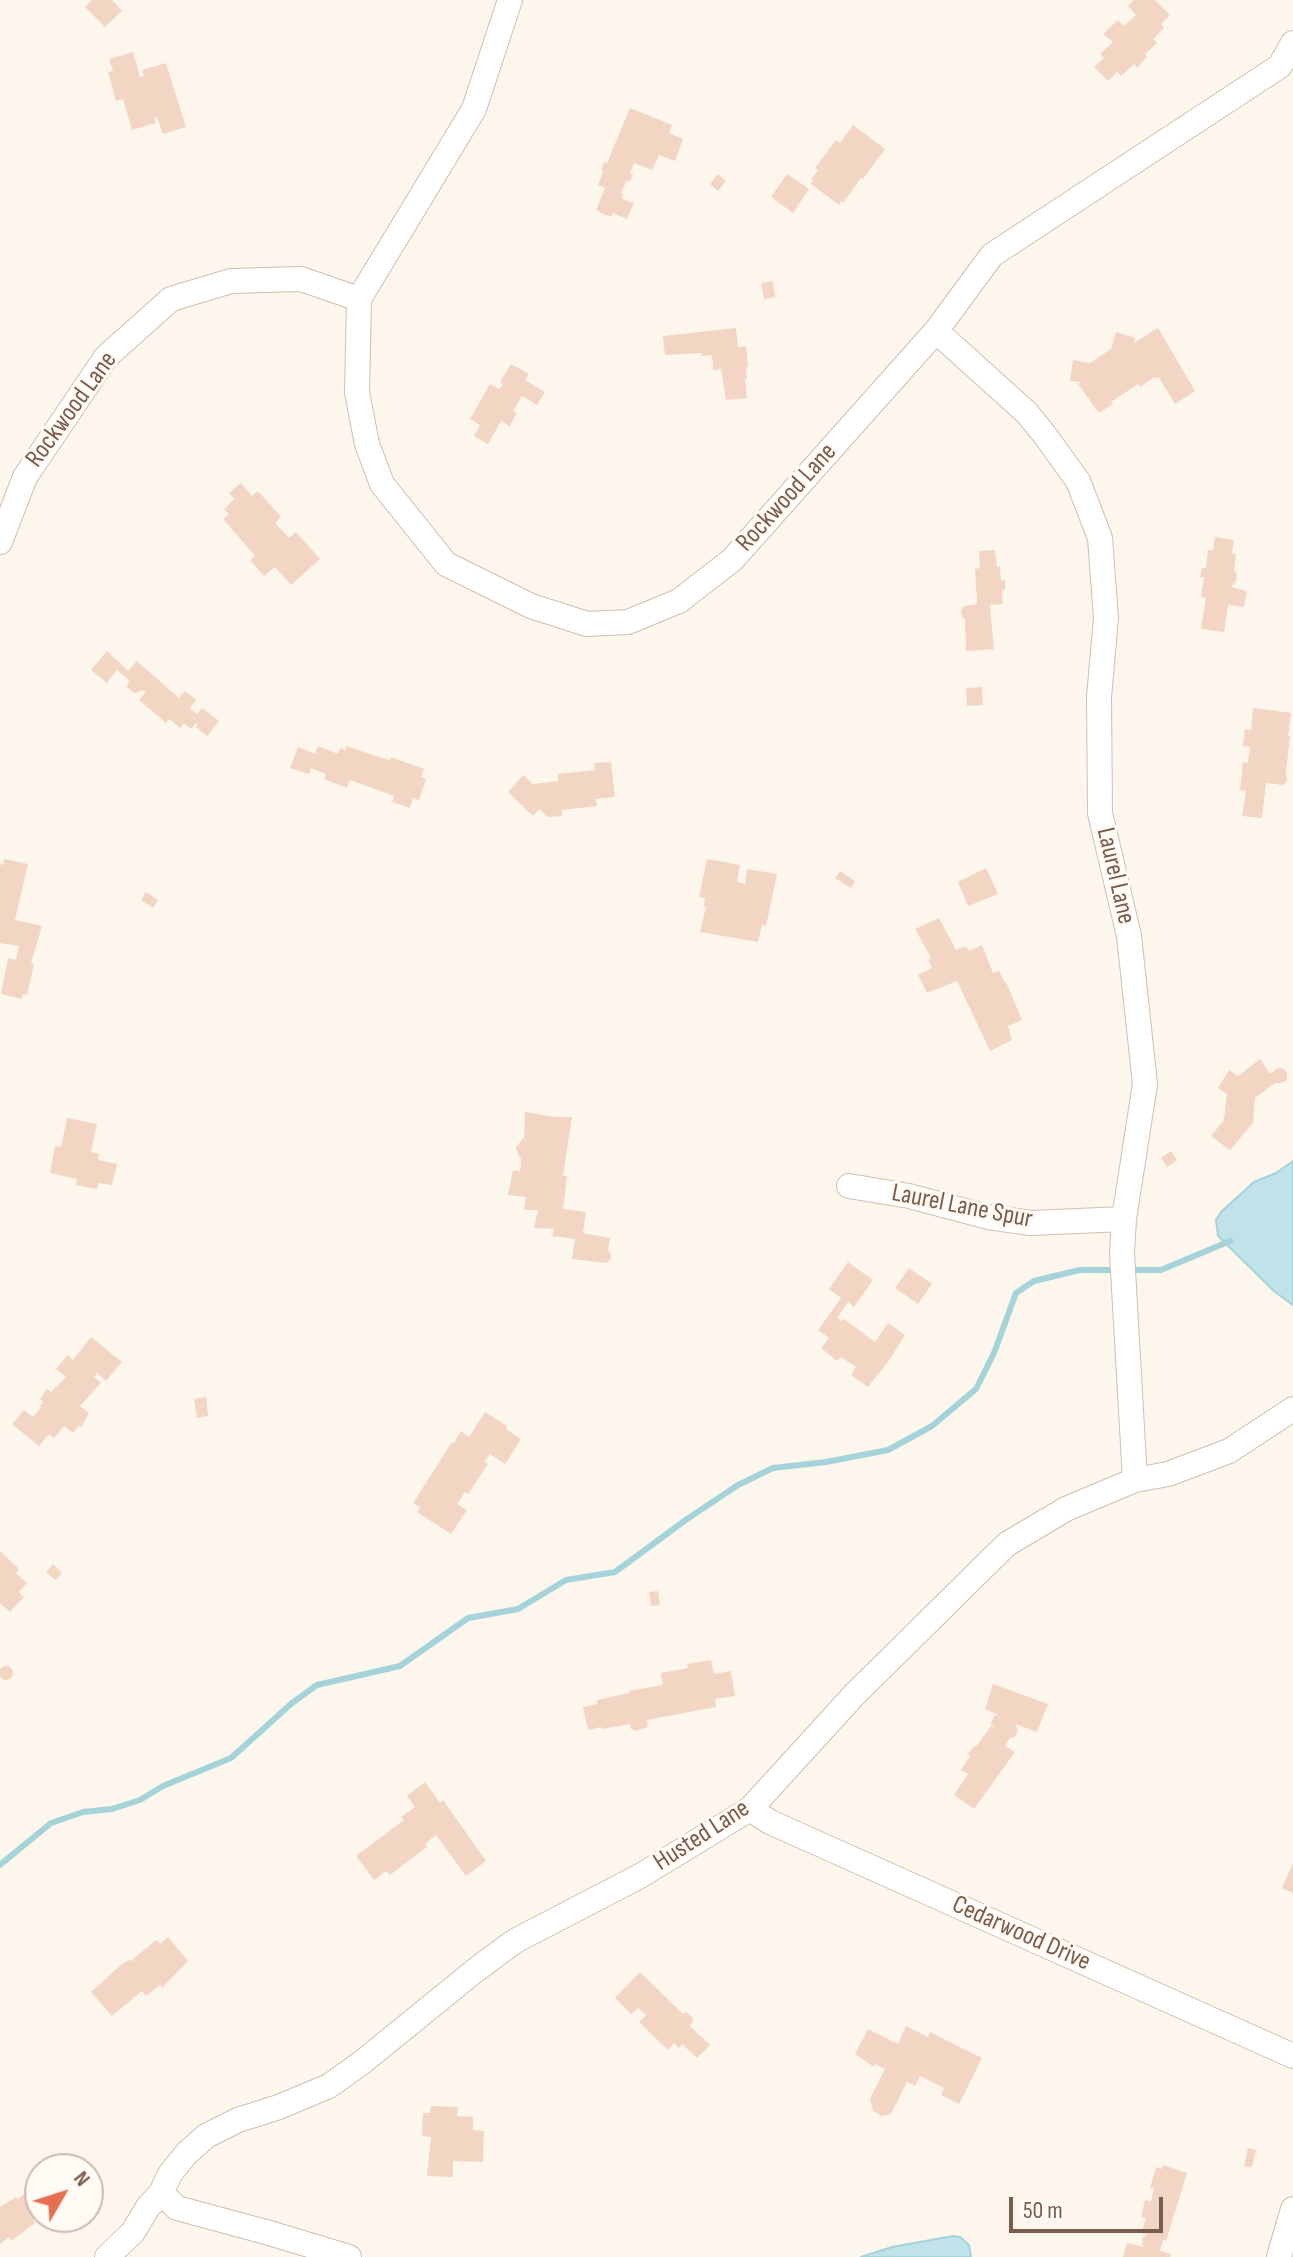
<!DOCTYPE html>
<html>
<head>
<meta charset="utf-8">
<style>
	body { margin:0 }
	#map { position:relative; width:1293px; height:2257px; overflow:hidden; background:#fdf6ec; font-family:"Sofia Sans Condensed",sans-serif }
	canvas { display:block }
	.north { position:absolute; left:24px; top:2153px; width:80px; height:80px; box-sizing:border-box; background:#fffaf3; border:2px solid #cabbb1; border-radius:50%; rotate:51deg; font-size:22px; font-weight:700; line-height:32px; text-align:center; color:#7a5c4d }
	.north::after { content:''; display:block; margin:auto; width:28px; height:36px; background:#e76f51; clip-path:polygon(50% 0,100% 100%,50% 72%,0 100%) }
	.scale { position:absolute; left:1009px; top:2197px; width:154px; height:36px; box-sizing:border-box; border:4px solid #7a5c4d; border-top:0; padding-left:10px; font-size:24px; line-height:28px; white-space:nowrap; color:#7a5c4d; -webkit-text-stroke:6px #fffaf3; paint-order:stroke }
</style>
</head>
<body>
<div id="map">
<canvas width="1293" height="2257"></canvas>
<div class="north">N</div>
<div class="scale">50 m</div>
</div>
<script>
const ctx = document.querySelector('canvas').getContext('2d');
ctx.lineJoin = 'round';
function fillPath(path, color) { ctx.fillStyle = color; ctx.fill(path, 'evenodd'); }
const toPath = rows => new Path2D(rows.map(r => 'M' + r).join(''));
function stroke(path, color, width, dash) { ctx.strokeStyle = color; ctx.lineWidth = width; ctx.lineCap = dash ? 'butt' : 'round'; ctx.setLineDash(dash || []); ctx.stroke(path); }
function drawText(font, color, halo, rows, align = 'center') {
  ctx.font = font + ' "Sofia Sans Condensed",sans-serif'; ctx.lineWidth = 6; ctx.setLineDash([]); ctx.textBaseline = 'middle'; ctx.strokeStyle = halo; ctx.fillStyle = color; for (const [text, x, y, turn = 0] of rows) {
    ctx.save(); ctx.translate(x, y); ctx.rotate((+turn || 0) * Math.PI / 180); ctx.textAlign = isNaN(turn) ? turn : align; if (halo) ctx.strokeText(text, 0, 0); ctx.fillText(text, 0, 0); ctx.restore();
  }
}
const water = toPath([
	[1293,1161,1293,1305,1275,1292,1218,1236,1216,1220,1221,1212,1254,1182,1276,1173,1293,1161],
	[953,2236,960,2237,969,2245,971,2257,861,2257,892,2247,953,2236]
]);
const stream = toPath([
	[1127,1270,1161,1270,1230,1241],
	[0,1865,51,1823,83,1812,112,1809,140,1800,163,1786,231,1758,292,1703,317,1685,400,1666,468,1618,518,1609,566,1580,615,1572,687,1519,738,1485,773,1468,826,1462,888,1450,932,1426,976,1389,994,1353,1016,1293,1034,1281,1080,1270,1115,1270]
]);
const building = toPath([
	[92,0,112,0,122,11,105,27,85,7],
	[1134,0,1155,0,1170,15,1161,24,1164,28,1153,39,1157,43,1145,54,1147,57,1137,68,1134,64,1121,76,1117,72,1108,81,1094,67,1104,58,1100,54,1113,42,1103,34,1118,20,1124,26,1136,15,1128,6],
	[133,52,140,77,144,76,142,70,166,63,186,127,163,134,157,117,154,118,156,123,132,130,123,99,116,101,108,72,113,71,109,59],
	[630,108,672,125,669,133,683,139,675,161,659,155,652,170,634,163,630,173,633,174,630,182,627,180,621,193,623,194,622,199,634,203,627,219,613,213,612,217,607,215,607,216,596,210,605,188,598,185,603,172,601,170,604,162,607,163],
	[853,125,885,149,863,179,861,178,843,203,841,201,839,205,811,184,813,181,811,180,818,170,815,168,836,140,840,143],
	[718,174,726,181,718,191,710,184],
	[787,174,809,189,793,213,771,197],
	[773,281,775,297,764,299,761,283],
	[736,328,738,347,746,346,748,367,746,367,747,379,745,379,747,398,726,400,721,369,713,370,712,355,702,356,701,353,665,355,663,336],
	[1158,328,1195,391,1175,404,1159,378,1156,379,1155,377,1140,387,1138,384,1111,402,1113,404,1099,413,1078,384,1081,382,1070,381,1073,360,1090,363,1111,349,1116,332,1135,338,1134,343],
	[511,364,529,374,525,380,545,392,537,405,522,396,513,411,517,413,510,426,501,421,488,444,474,436,480,425,470,419,490,384,499,389,503,384,500,382],
	[241,483,252,496,258,491,281,517,275,523,289,538,296,532,320,559,291,585,275,567,264,576,250,560,255,556,223,519,229,514,224,509,234,499,229,493],
	[1215,537,1234,540,1232,554,1236,554,1234,570,1237,575,1236,581,1231,587,1247,591,1244,607,1228,605,1224,632,1201,629,1206,598,1201,597,1204,577,1200,577,1202,568,1206,568,1208,550,1213,550],
	[995,550,997,567,1000,566,1001,581,1005,580,1005,589,1002,590,1003,604,990,605,994,649,966,651,965,619,962,617,961,611,964,606,977,604,975,569,980,568,979,551],
	[107,651,128,671,137,661,179,698,185,691,196,700,190,708,197,714,202,708,219,721,207,736,196,727,198,724,196,723,191,729,184,723,180,728,169,719,166,723,139,700,146,692,141,690,138,692,134,693,127,687,129,680,117,670,107,683,91,670],
	[982,687,983,705,967,706,966,688],
	[1253,708,1291,713,1288,736,1290,736,1286,771,1287,781,1283,785,1266,783,1262,818,1242,816,1246,791,1240,790,1243,762,1248,763,1250,747,1243,746,1245,729,1251,730],
	[318,746,338,754,340,748,345,750,346,746,382,758,390,760,391,757,424,769,421,777,426,779,419,800,413,798,410,808,392,802,394,796,350,780,347,788,324,779,326,774,311,768,309,774,290,768,298,747,315,754],
	[611,762,615,797,596,799,597,806,562,810,562,816,548,817,539,809,533,816,508,792,523,775,533,784,558,781,558,774,595,770,594,763],
	[4,859,28,864,15,920,42,926,31,963,34,964,27,995,23,994,22,999,1,994,8,958,16,960,19,946,0,943,0,864,3,865],
	[707,859,740,865,737,882,745,884,747,869,777,874,766,926,762,925,758,942,700,932,706,907,704,907,705,898,699,897],
	[986,868,998,894,968,906,958,882],
	[840,871,855,881,851,888,835,878],
	[146,892,158,900,153,908,141,900],
	[939,918,956,950,966,946,969,951,982,945,993,973,999,971,1005,983,1006,982,1022,1020,1008,1026,1012,1040,990,1051,957,981,927,993,918,975,932,968,928,960,931,958,915,929],
	[1260,1059,1270,1074,1278,1068,1284,1069,1287,1074,1287,1080,1281,1083,1275,1083,1255,1098,1253,1123,1230,1150,1211,1136,1224,1120,1227,1094,1218,1088,1229,1070,1238,1076],
	[525,1112,555,1117,572,1117,563,1176,567,1176,563,1209,586,1212,583,1233,610,1238,608,1250,611,1254,611,1258,607,1263,572,1259,575,1239,552,1236,554,1229,534,1228,538,1210,524,1210,526,1197,508,1195,513,1170,520,1171,521,1158,519,1157,516,1148,522,1139,524,1139],
	[67,1118,97,1124,91,1152,99,1154,98,1160,117,1164,112,1185,99,1183,97,1189,76,1185,77,1179,50,1173,55,1146,61,1147],
	[1171,1151,1177,1160,1167,1167,1161,1158],
	[848,1262,873,1280,854,1307,848,1302,837,1318,842,1321,844,1319,875,1342,888,1323,905,1335,890,1359,868,1387,851,1375,856,1367,841,1357,837,1361,821,1348,829,1338,818,1330,841,1298,829,1289],
	[909,1268,932,1284,918,1304,895,1288],
	[91,1337,122,1362,106,1381,97,1373,94,1377,101,1383,80,1406,89,1413,81,1427,79,1426,73,1433,64,1426,54,1438,49,1434,39,1446,12,1424,24,1410,33,1417,41,1407,40,1406,43,1402,40,1399,47,1389,51,1392,66,1377,56,1369,68,1355,73,1360],
	[206,1397,208,1416,197,1418,194,1399],
	[485,1412,507,1426,506,1429,521,1439,505,1464,490,1454,484,1462,488,1464,468,1494,465,1492,457,1504,467,1510,451,1534,417,1512,420,1508,413,1503,452,1442,454,1443,461,1431,469,1437],
	[0,1551,19,1569,16,1573,27,1583,19,1592,24,1597,10,1612,0,1603],
	[53,1564,62,1573,55,1580,46,1572],
	[658,1591,660,1605,651,1606,649,1592],
	[711,1660,714,1674,731,1671,735,1696,715,1699,716,1707,647,1720,648,1727,635,1731,631,1729,630,1724,602,1729,601,1727,588,1730,583,1707,597,1704,597,1700,629,1693,629,1691,663,1685,661,1673,688,1668,687,1664],
	'-1 1673a7 7 0 1 1 14 0a7 7 0 1 1-14 0Z',
	[993,1684,1048,1704,1037,1732,1015,1724,1018,1730,1015,1737,1010,1738,1005,1746,1015,1752,974,1809,954,1795,968,1774,961,1770,970,1756,968,1754,974,1746,976,1747,991,1726,995,1728,991,1724,994,1716,998,1715,985,1709],
	[425,1782,440,1803,443,1800,486,1861,466,1876,436,1835,425,1844,427,1847,390,1875,386,1871,374,1880,356,1856,404,1820,401,1817,415,1807,407,1796],
	[1293,1863,1293,1893,1282,1888],
	[168,1937,188,1961,162,1988,160,1985,146,1996,142,1991,112,2016,91,1992,121,1965,129,1960,131,1961,156,1940,160,1944],
	[640,1972,683,2014,686,2012,694,2019,690,2026,710,2045,697,2058,682,2044,679,2048,674,2043,668,2050,639,2022,646,2015,638,2008,631,2014,615,1998],
	[906,2026,928,2037,930,2032,982,2058,959,2104,941,2095,944,2088,920,2076,915,2086,907,2082,891,2114,882,2116,873,2111,870,2099,885,2069,875,2064,874,2067,855,2054,868,2029,898,2044],
	[431,2106,458,2107,457,2116,473,2117,473,2130,484,2131,483,2162,453,2161,453,2177,427,2176,431,2137,422,2136,423,2113,430,2113],
	[1248,2148,1256,2150,1252,2167,1244,2166],
	[1163,2165,1187,2173,1166,2241,1163,2240,1160,2251,1171,2254,1170,2257,1123,2257,1127,2243,1144,2247,1142,2244,1143,2237,1148,2235,1141,2233,1146,2218,1141,2217,1145,2200,1151,2201,1154,2189,1150,2188,1156,2167,1162,2169],
	[30,2190,40,2204,40,2214,33,2219,35,2223,11,2241,9,2237,0,2244,0,2207,16,2197,18,2199]
]);
const minor = toPath([
	[359,299,357,392,367,444,382,484,446,564,531,606,587,624,628,622,679,601,732,560,936,331,992,255,1280,66,1293,43],
	[936,331,1027,413,1044,434,1078,481,1100,538,1106,618,1099,697,1100,813,1129,936,1145,1084,1124,1219,1122,1253,1135,1480],
	[0,542,25,477,106,357,171,299,231,281,301,279,359,299,474,109,510,0],
	[849,1186,909,1196,988,1217,1031,1223,1124,1219],
	[750,1809,770,1822,1293,2056],
	[161,2193,177,2208,266,2232,349,2257],
	[107,2257,133,2232,148,2207,161,2193,170,2174,186,2154,206,2136,238,2120,279,2107,329,2086,360,2064,477,1969,515,1941,640,1876,750,1809,854,1695,1007,1544,1066,1509,1135,1480,1168,1474,1229,1451,1293,1409],
	[1279,2257,1293,2209]
]);
const streetNames = [
	["Rockwood Lane",72,410,-54],
	["Rockwood Lane",787,498,-48],
	["Laurel Lane",1115,876,77],
	["Laurel Lane Spur",962,1207,11],
	["Husted Lane",702,1836,-33],
	["Cedarwood Drive",1021,1934,24]
];
fillPath(water, '#bfe3e8');
stroke(water, '#a5d3da', 2);
stroke(stream, '#a5d3da', 6);
fillPath(building, '#f3d5c3');
stroke(minor, '#d1beb0', 26);
stroke(minor, '#fff', 24);
drawText('26px', '#7a5c4d', '#fffaf3', streetNames);
</script>
</body>
</html>
